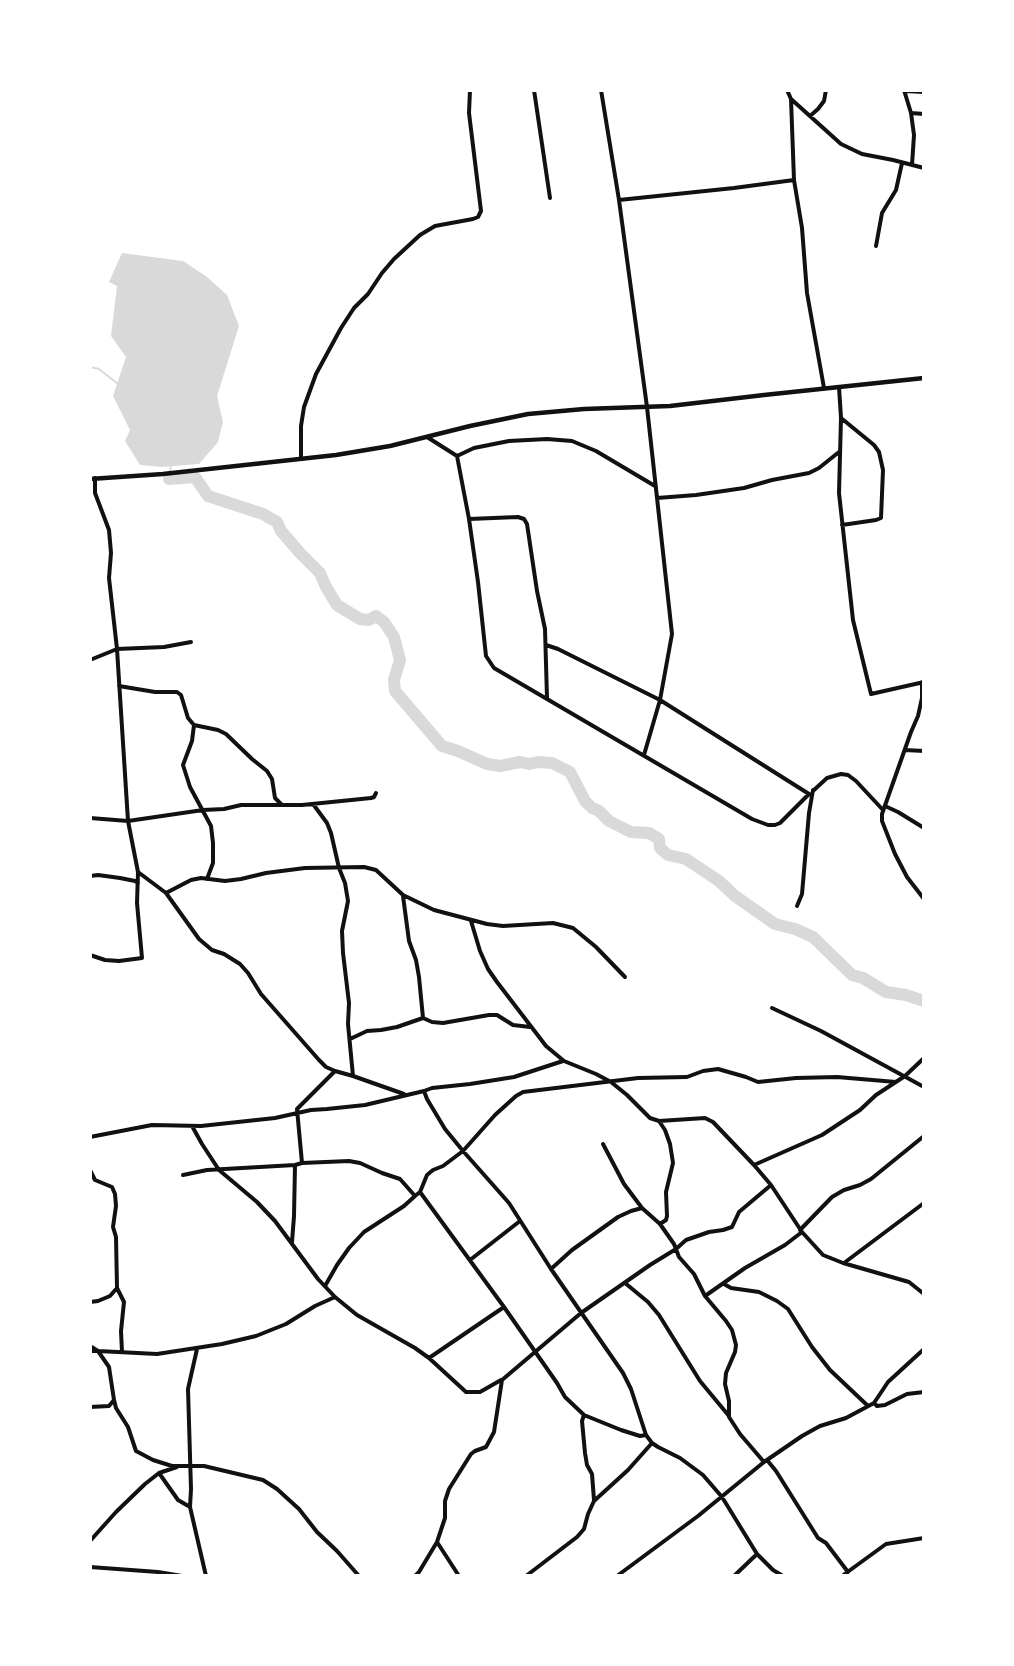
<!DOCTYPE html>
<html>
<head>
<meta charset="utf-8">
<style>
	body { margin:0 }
	#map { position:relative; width:1014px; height:1666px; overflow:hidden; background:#fff; font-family:"Crimson Pro",serif }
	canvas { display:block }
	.frame { position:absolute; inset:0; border:92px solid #fff; pointer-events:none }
</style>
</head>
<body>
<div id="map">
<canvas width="1014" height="1666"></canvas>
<div class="frame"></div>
</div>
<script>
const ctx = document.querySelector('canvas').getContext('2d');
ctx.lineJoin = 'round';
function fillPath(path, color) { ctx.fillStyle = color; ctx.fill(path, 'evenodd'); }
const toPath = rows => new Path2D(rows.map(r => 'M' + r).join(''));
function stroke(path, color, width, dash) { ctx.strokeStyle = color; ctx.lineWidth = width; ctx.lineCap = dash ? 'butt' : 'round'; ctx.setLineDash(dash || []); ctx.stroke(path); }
const water = toPath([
	[122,253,183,261,207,277,227,295,239,326,217,396,223,422,218,442,199,464,161,467,140,465,125,441,130,430,113,396,126,357,111,336,117,286,109,282]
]);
const stream = toPath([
	[90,367,99,369,118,384],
	[169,479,171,464]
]);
const river = toPath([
	[169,479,195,477,208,496,263,514,277,522,281,531,301,554,320,573,326,587,337,605,360,619,369,620,376,616,384,622,394,637,400,660,394,680,395,691,442,746,458,751,487,764,500,766,520,762,529,764,538,762,552,763,570,772,585,801,592,808,599,811,609,821,631,832,649,833,659,839,660,848,668,855,686,859,719,881,735,896,775,924,795,929,813,937,852,975,863,978,886,992,906,995,924,1001]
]);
const minor = toPath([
	[534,90,550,198],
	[601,90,619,200,647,407,672,634,660,700,644,755],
	[787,90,791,99,841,144,862,154,893,160,924,168],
	[904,90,911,113,914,135,912,165],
	[905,91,924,92],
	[791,99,794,180,802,228,807,293,824,388],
	[911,113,924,114],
	[810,116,818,109,824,101,826,90],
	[619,200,734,188,794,180],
	[876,246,882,213,896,190,902,163],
	[839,387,841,418,839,493,853,620,871,694,924,682],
	[841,418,874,445,879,452,883,470,881,518,876,520,842,525],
	[427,437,457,456,469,519,478,582,486,656,494,668,752,819,768,825,775,825,780,823,809,794,660,700,558,649,546,645],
	[457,456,474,448,509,441,547,439,572,441,596,451,655,486],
	[301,459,301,426,304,407,316,374,341,328,354,308,368,294,382,273,394,259,420,235,435,226,473,219,478,217,481,211,469,113,470,90],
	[95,478,95,493,109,530,111,553,109,578,117,649,128,821,203,810,224,809,241,805,302,805,371,798,374,797,376,793],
	[657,498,696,495,744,488,772,480,809,473,819,468,839,452],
	[469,519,518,517,524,519,527,524,537,591,545,629,547,698],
	[90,660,117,649,164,647,191,642],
	[922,682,922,698,918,716,911,732,882,814,882,821,895,854,907,877,924,899],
	[119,686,155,692,177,692,181,695,188,718,194,725,218,730,226,734,252,759,267,771,272,779,275,798,282,805],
	[194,725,192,741,183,765,190,787,211,826,213,843,213,863,207,879],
	[905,750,924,751],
	[814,790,827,778,841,774,848,775,856,781,883,810],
	[313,804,327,823,331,833,339,868,345,883,348,901,342,931,343,953,349,1003,348,1024,353,1076,404,1094],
	[885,806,898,812,924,828],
	[90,818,128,821,138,872,166,893,199,939,212,950,224,954,240,964,248,973,261,994,319,1060,326,1067,335,1071,297,1109,302,1163],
	[90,876,98,875,120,878,135,881,138,883],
	[166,893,191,880,201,878,225,881,241,879,266,873,305,868,364,867,376,870,403,895,434,910,487,924,503,926,553,923,573,928,596,947,625,977],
	[797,906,802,894,809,813,813,790],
	[471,921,480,951,488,969,497,982,546,1046,564,1061,596,1074,611,1082,627,1095,650,1118,659,1121,665,1130,670,1144,673,1163,666,1192,667,1216,666,1220,660,1224,674,1244,679,1257,694,1274,705,1296,726,1321,732,1330,736,1345,735,1352,726,1373,725,1384,729,1401,729,1417,740,1434,764,1462],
	[90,955,105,960,119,961,142,958,137,903,138,872],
	[772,1008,821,1031,924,1087],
	[423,1018,432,1022,443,1023,489,1015,497,1015,513,1025,530,1027],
	[350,1039,367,1031,381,1030,397,1027,423,1018,419,977,416,960,409,941,403,896],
	[335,1071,353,1076],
	[424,1091,432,1088,470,1084,514,1077,563,1061],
	[659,1121,705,1118,713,1122,754,1165,822,1135,860,1110,876,1095,905,1076,924,1058],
	[192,1126,202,1144,219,1170,257,1202,275,1221,318,1279,335,1297,357,1315,415,1348,429,1358,466,1392,480,1392,501,1380],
	[90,1137,152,1125,201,1126,275,1118,311,1110,327,1109,365,1105,424,1091,427,1099,445,1129,463,1151,509,1203,551,1269,623,1373,631,1389,646,1435,652,1443,658,1447,680,1458,703,1475,722,1497,757,1554],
	[603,1144,624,1184,642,1208],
	[754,1165,771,1185,802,1232,823,1255,843,1263,909,1282,924,1294],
	[90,1170,95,1180,112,1187,115,1194,116,1206,113,1227,116,1237,117,1288,124,1302,121,1331,122,1352],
	[183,1175,207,1170,295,1165,302,1163,349,1161,360,1163,382,1173,400,1179,415,1196],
	[420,1192,504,1307,557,1383,565,1397,584,1415,621,1430,640,1436,646,1435],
	[800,1230,832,1197,844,1190,860,1185,871,1179,924,1136],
	[292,1242,294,1216,295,1165],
	[470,1260,520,1221],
	[844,1263,924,1203],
	[551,1269,572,1250,618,1217,631,1211,642,1208,660,1224],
	[625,1283,648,1302,659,1315,700,1381,729,1416],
	[724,1284,731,1288,759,1292,777,1301,788,1309,812,1347,830,1370,868,1406],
	[325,1286,337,1265,349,1248,364,1232,404,1206,415,1196,420,1192,427,1175,433,1170,443,1166,463,1151,495,1115,516,1096,523,1092,638,1078,687,1077,703,1071,718,1069,746,1077,758,1082,796,1078,837,1077,896,1082],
	[705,1296,745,1268,785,1245,802,1232],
	[90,1302,98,1301,110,1296,117,1288],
	[90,1346,98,1351,157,1354,222,1344,256,1336,286,1324,315,1306,335,1297],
	[197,1349,188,1389,191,1489,190,1507,206,1576],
	[90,1351,98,1351,109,1367,114,1400,109,1406,90,1407],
	[429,1358,504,1307],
	[114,1400,116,1408,128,1427,136,1451,153,1460,172,1466,204,1466,263,1480,277,1489,299,1509,317,1532,337,1551,359,1576],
	[874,1403,888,1382,924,1349],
	[584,1415,582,1421,585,1453,587,1465,592,1474,594,1500],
	[767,1460,776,1471,818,1538,826,1543,848,1572],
	[159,1473,178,1500,190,1507],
	[90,1541,116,1512,145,1484,159,1473,177,1467],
	[437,1542,459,1576],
	[90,1567,158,1572,182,1576],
	[415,1576,419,1572,437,1542,445,1518,445,1501,449,1489,471,1454,475,1451,486,1447,494,1432,502,1380,581,1313,650,1265,676,1249,686,1240,709,1232,723,1230,732,1227,739,1212,771,1185],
	[526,1576,577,1537,584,1529,588,1514,594,1501,628,1470,652,1443],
	[617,1576,698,1516,764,1462,802,1436,820,1426,846,1418,874,1403,877,1406,885,1405,907,1394,924,1392],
	[734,1576,757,1554,773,1570,783,1576],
	[842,1576,886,1544,924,1538]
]);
const tertiary = toPath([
	[90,479,163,474,336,455,390,446,470,426,528,414,584,409,670,406,764,395,924,378]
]);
fillPath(water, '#d9d9d9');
stroke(stream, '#d9d9d9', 2);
stroke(river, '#d9d9d9', 12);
stroke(minor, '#111', 4);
stroke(tertiary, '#111', 4.5);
</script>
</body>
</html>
